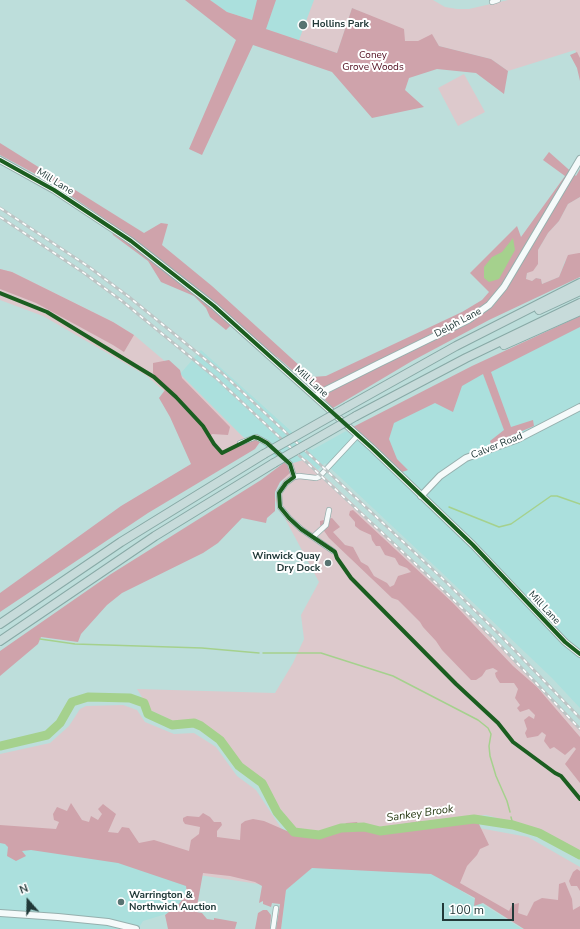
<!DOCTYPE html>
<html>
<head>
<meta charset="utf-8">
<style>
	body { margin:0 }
	#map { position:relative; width:580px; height:929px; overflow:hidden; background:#bddedb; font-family:"Nunito Sans",sans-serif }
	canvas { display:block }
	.north { position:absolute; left:8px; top:881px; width:40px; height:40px; -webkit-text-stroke:3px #fff; paint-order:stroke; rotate:340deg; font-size:11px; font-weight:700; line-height:16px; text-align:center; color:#213938 }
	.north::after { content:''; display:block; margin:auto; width:14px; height:18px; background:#213938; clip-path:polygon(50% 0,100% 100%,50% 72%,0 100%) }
	.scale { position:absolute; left:442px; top:903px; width:72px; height:18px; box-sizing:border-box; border:2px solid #213938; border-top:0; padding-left:5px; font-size:12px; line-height:14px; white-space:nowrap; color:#213938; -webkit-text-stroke:3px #fff; paint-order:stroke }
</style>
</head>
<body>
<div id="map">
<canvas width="580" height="929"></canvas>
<div class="north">N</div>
<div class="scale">100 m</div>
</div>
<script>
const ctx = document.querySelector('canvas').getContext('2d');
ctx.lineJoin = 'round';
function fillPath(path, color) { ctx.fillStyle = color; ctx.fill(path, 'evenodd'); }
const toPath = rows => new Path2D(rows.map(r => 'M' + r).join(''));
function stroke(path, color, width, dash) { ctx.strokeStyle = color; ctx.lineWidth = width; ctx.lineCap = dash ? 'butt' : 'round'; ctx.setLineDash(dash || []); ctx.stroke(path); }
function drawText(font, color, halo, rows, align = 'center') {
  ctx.font = font + ' "Nunito Sans",sans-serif'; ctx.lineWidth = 4; ctx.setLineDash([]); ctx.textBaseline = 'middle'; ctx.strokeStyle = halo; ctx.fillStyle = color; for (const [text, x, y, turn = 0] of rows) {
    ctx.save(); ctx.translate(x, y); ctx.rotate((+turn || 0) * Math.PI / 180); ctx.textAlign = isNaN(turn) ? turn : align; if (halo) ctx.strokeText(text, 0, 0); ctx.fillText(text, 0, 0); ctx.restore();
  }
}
const built = toPath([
	[210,0,333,0,337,53,266,29,252,20,227,12],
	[580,321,580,708,552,678,439,570,325,463,312,475,292,476,261,443,239,435,180,374,201,350,312,450,346,431,357,440,363,433],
	[0,839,129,861,185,876,187,894,178,905,166,914,143,921,138,929,0,929],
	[312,867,431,872,522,929,281,929,286,890]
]);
const green = toPath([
	[314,0,433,0,445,7,457,9,469,9,508,0,580,0,580,60,575,50,508,71,491,59,439,46,432,35,418,42,405,41,377,19,352,8,337,53,299,40],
	[464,74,485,112,458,126,438,88],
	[580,197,580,253,565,261,559,277,542,284,541,279,536,278,532,281,526,280,527,273,538,264,538,250,548,233,559,221,568,204],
	[0,269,12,272,113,322,134,335,180,374,250,444,222,456,176,402,147,376,43,316,0,300],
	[306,459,427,574,547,693,580,729,580,851,542,830,486,815,379,827,360,823,341,824,319,831,295,828,278,806,265,781,240,763,222,737,197,719,173,721,150,710,137,689,275,693,293,663,304,639,301,615,319,582,275,500,290,464],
	[123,705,137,710,145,722,174,734,194,733,216,747,237,776,256,790,289,840,479,828,528,837,580,867,580,929,528,929,434,871,312,864,285,888,199,875,0,837,0,754,50,743,69,726,80,709,86,706]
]);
const forest = toPath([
	[185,0,210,0,227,12,252,20,257,0,276,0,266,29,337,53,352,8,404,29,405,41,418,41,432,34,439,46,491,59,508,71,504,94,476,73,437,69,409,78,405,90,424,107,372,118,332,72,253,45,202,155,189,149,236,40],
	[577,52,580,58,580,81,577,68,570,55],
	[0,143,144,233,161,223,168,224,162,245,212,286,312,377,326,376,462,312,482,300,489,292,470,273,517,226,521,237,565,176,543,160,549,152,576,176,580,169,580,197,568,204,559,221,548,233,538,250,538,264,533,271,527,273,526,279,532,281,536,278,541,279,542,284,559,277,568,255,579,253,580,253,580,277,489,320,412,361,333,408,325,400,327,394,342,385,478,317,493,306,505,290,462,319,320,389,313,388,277,357,262,352,232,324,226,330,210,317,206,308,194,296,161,282,148,261,113,235,109,222,52,183,0,155],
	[0,269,12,272,113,322,134,335,124,352,113,345,36,303,0,289],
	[580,316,580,327,491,372,511,427,533,420,534,426,491,444,490,441,504,430,483,374,462,386,453,412,435,403,394,423,389,439,397,459,408,470,402,472,353,427,472,366],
	[169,360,180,370,182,378,230,427,228,435,212,434,208,438,219,451,223,453,242,445,243,441,252,437,260,442,255,449,148,513,0,612,0,593,121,506,191,464,170,417,159,398,165,390,153,373,153,363],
	[285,462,287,462,291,472,280,482,275,492,275,511,267,518,266,523,242,518,218,543,203,553,122,593,107,605,81,634,78,642,41,637,38,644,0,676,0,651,111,574,261,480],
	[353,510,453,603,513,666,537,687,580,737,580,783,565,764,576,749,574,747,565,755,554,747,550,749,544,741,546,735,542,732,538,736,527,738,525,733,527,729,524,720,529,716,534,719,535,715,529,709,520,712,517,708,520,705,515,698,518,689,514,683,500,683,496,677,495,673,498,671,493,668,486,670,482,676,476,680,471,680,442,650,436,641,423,627,420,622,398,600,392,598,329,538,320,525,320,521,332,518,340,527,333,532,345,545,353,547,361,562,368,566,374,576,387,583,390,587,394,585,398,576,411,572,407,568,399,565,395,558,385,555,380,546,376,546,372,540,371,535,360,530,355,526,355,522,349,515,350,511],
	[71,803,82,820,89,822,91,816,98,820,102,814,98,809,103,804,116,814,108,832,118,833,122,827,129,828,139,843,154,840,189,851,191,840,199,834,200,827,185,824,183,821,183,818,187,816,199,817,203,813,210,817,214,822,221,822,222,825,217,831,217,837,240,840,241,824,245,821,253,819,264,821,287,831,304,835,342,831,346,823,357,822,361,830,366,831,368,826,381,828,421,821,478,822,489,845,480,849,477,855,467,866,460,883,509,911,512,905,519,903,518,913,527,916,534,902,542,898,558,900,559,884,565,882,572,899,573,910,580,906,580,929,524,929,483,903,474,906,475,898,431,874,312,868,286,890,281,929,276,929,280,904,272,903,271,907,263,904,263,901,259,903,262,886,255,882,230,876,203,873,196,912,202,913,207,919,214,920,214,918,237,922,235,929,168,929,165,915,178,905,187,894,186,886,118,863,31,850,22,851,26,856,16,861,7,856,8,847,5,844,0,843,0,825,56,829,59,822,54,820,53,814,57,807,67,811],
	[577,869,580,871,580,891,577,886,571,886,569,881,573,872],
	[263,910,267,910,271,915,270,929,255,929,258,913]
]);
const water = toPath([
	[513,238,515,250,499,279,489,282,484,278,484,267,492,257,502,252]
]);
const stream = toPath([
	[449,507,499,527,511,524,551,496,557,496,580,504],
	[40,639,75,644,202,648,259,653],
	[263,653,321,653,393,676,478,720,488,728,491,734,489,746,490,756,496,776,507,801,510,812],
	[511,817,513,825]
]);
const river = toPath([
	[0,746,47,735,60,723,72,702,88,697,130,698,144,703,148,714,172,725,194,723,201,726,220,740,239,766,262,783,277,812,294,832,319,835,341,828,364,827,380,831,474,819,513,825,539,833,580,855]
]);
const minor = toPath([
	[492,2,498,0],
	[240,443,256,437,267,443,290,464,294,477],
	[313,537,326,525,329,510],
	[333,551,301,529,289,518,280,507,279,493,286,483,294,477,299,476,316,478,319,477,358,435],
	[273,929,276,908]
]);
const tertiary = toPath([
	[0,160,54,190,131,241,214,306,372,448,473,545,565,642,580,654],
	[316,397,320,393,378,364,468,320,489,305,504,287,580,159],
	[421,496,440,476,466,458,518,439,580,407],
	[0,913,58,917,108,922,136,929]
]);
const motorway = toPath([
	[539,310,580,291],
	[504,345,580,311],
	[347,407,456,346,580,283],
	[356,416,466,358,580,303],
	[0,624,121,542,264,454],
	[0,641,155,536,274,463]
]);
const rail = toPath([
	[0,208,89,267,129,297,222,373,442,578,498,633,580,718],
	[0,217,84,273,122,301,216,378,436,583,493,638,580,729]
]);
const motorwayBridge = toPath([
	[264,454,347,407],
	[274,463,356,416]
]);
const cycleway = toPath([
	[0,160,54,190,131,241,214,306,372,448,473,545,565,642,580,654],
	[0,293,47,312,154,377,176,397,203,426,214,444,222,453,254,437,258,438,267,443,290,464,294,477],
	[294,477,286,483,279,493,280,507,289,518,301,529,335,552,337,558,351,578,456,684,498,723,513,742,555,773,561,776,580,799]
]);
const markers = [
	[303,25,5,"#587371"],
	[328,563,4,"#587371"],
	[121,902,4,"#587371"]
];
const poiNames = [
	["Hollins Park",312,25],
	["Winwick Quay",320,557,"right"],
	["Dry Dock",320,569,"right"],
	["Warrington &",129,896],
	["Northwich Auction",129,908]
];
const parkNames = [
	["Coney",373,56],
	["Grove Woods",373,68]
];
const streetNames = [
	["Mill Lane",55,182,32],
	["Delph Lane",458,323,-28],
	["Mill Lane",311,382,42],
	["Calver Road",497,446,-22],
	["Mill Lane",544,608,47]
];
const waterNames = [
	["Sankey Brook",420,814,-8]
];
fillPath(built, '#abe0dd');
fillPath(green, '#ddc9cc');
fillPath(forest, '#cfa3ab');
fillPath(water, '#a5d18d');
stroke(stream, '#a5d18d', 1.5);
stroke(river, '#a5d18d', 9);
stroke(minor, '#96afad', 6);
stroke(tertiary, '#96afad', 8);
stroke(motorway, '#88a9a6', 10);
stroke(minor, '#f5fafa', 4.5);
stroke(tertiary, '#f5fafa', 6);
stroke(motorway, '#c7dbda', 8);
stroke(rail, '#bdc5c5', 3);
stroke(rail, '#fff', 1.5, [4.5]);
stroke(motorwayBridge, '#88a9a6', 10, []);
stroke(motorwayBridge, '#c7dbda', 8);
stroke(cycleway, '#1b5e20', 4);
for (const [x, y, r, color] of markers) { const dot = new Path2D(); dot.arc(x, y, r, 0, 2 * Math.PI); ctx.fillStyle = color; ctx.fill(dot); stroke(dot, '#fff', 1.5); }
drawText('bold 10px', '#213938', '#fff', poiNames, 'left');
drawText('10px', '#500c1e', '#fff', parkNames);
drawText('10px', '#213938', '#fff', streetNames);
drawText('italic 11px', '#273a13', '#fff', waterNames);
</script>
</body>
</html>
